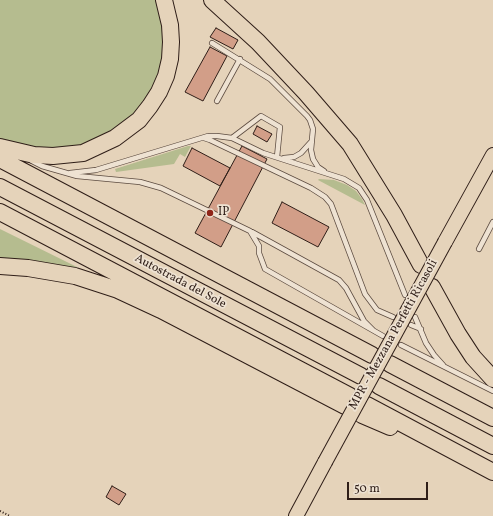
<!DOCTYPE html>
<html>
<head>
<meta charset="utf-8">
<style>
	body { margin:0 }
	#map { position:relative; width:493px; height:516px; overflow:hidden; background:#e5d3ba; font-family:Vollkorn,serif }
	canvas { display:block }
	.scale { position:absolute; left:347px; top:482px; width:81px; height:18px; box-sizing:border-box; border:2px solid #2f1e18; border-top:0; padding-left:5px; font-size:12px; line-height:14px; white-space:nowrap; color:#2f1e18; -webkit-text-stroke:3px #eee2d2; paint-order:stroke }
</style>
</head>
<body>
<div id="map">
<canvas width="493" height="516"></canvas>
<div class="scale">50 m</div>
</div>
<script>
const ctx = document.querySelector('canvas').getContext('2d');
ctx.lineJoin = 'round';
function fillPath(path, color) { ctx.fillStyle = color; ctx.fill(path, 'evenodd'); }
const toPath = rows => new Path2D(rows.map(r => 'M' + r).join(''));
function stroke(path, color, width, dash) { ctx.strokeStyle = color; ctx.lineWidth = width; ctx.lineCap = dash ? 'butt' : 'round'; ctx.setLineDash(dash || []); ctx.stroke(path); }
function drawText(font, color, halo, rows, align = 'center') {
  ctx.font = font + ' Vollkorn,serif'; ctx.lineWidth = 3.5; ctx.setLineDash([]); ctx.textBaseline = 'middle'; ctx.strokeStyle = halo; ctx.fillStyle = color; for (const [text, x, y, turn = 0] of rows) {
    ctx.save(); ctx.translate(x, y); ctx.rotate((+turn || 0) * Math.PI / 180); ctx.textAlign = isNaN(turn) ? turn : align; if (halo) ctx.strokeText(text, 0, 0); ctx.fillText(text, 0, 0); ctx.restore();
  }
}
const green = toPath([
	[0,0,156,0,163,26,164,42,163,58,159,73,144,102,133,115,111,132,81,146,53,149,35,148,0,139],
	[188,146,191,146,185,157,180,154,174,164,116,172,115,169],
	[319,179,334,180,347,185,356,191,362,199,365,205,318,180],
	[0,229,77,267,76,271,0,261]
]);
const building = toPath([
	[216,28,238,40,233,49,210,37,216,28],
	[210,47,227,56,203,101,185,92,210,47],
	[257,126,272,134,267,142,253,134,257,126],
	[242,146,267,159,221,247,195,233,242,146],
	[192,148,230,168,220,186,183,166,192,148],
	[282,202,329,227,318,247,272,223,282,202],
	[112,486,126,494,119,505,106,497,112,486]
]);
const path = toPath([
	[0,511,10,516]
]);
const lane = toPath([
	[212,43,270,79,307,116,310,120,313,129,311,150,313,159,318,167,324,171],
	[217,101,240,59],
	[204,138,210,140,311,188,325,197,331,204,365,294,377,310,393,317],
	[232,138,261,116,280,127,277,157],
	[284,158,294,157,301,153,311,142],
	[32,161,42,166,77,176,140,182,161,188,250,231,259,246,259,253,265,269,383,336],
	[70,173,96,170,208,136,217,136,232,138,263,153,344,179,359,188,367,200,405,295],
	[252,232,339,280,346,288,364,321,373,330],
	[479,249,493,222],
	[415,317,426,343,434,355,443,365],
	[411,325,421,329],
	[401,345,493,391]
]);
const primary = toPath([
	[445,242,493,155],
	[296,516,325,462]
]);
const highway = toPath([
	[212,0,258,42,306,93,350,144,394,215,421,265],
	[0,147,34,155,53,156,83,153,115,138,139,120,150,106,159,92,166,76,170,59,171,42,170,25,164,0],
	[0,159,372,355],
	[0,187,361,376],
	[0,212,350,396],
	[0,266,28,268,75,276,118,290,161,310,345,406],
	[432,287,458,334,473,357,493,379],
	[390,364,493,418],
	[379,386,493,446],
	[367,405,493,472],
	[362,415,390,427]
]);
const primaryBridge = toPath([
	[325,462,445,242]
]);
const markers = [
	[210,213,4,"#8f2418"]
];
const poiNames = [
	["IP",218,213]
];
const streetNames = [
	["Autostrada del Sole",180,282,28],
	["MPR - Mezzana Perfetti Ricasoli",394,335,-61]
];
fillPath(green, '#b5bc8f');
fillPath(building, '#d29e88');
stroke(building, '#2f1e18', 1);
stroke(lane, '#5c4b40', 6);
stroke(primary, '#2f1e18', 16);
stroke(highway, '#2f1e18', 18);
stroke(path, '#2f1e18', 2, [1, 2]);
stroke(lane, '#eee2d2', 4.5);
stroke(primary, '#e5d3ba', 14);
stroke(highway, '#e5d3ba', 16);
stroke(primaryBridge, '#2f1e18', 16, []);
stroke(primaryBridge, '#e5d3ba', 14);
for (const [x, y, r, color] of markers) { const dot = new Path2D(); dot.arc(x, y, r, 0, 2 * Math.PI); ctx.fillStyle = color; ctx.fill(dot); stroke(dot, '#eee2d2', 1.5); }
drawText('12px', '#2f1e18', '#eee2d2', poiNames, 'left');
drawText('12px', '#2f1e18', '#eee2d2', streetNames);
</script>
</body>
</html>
